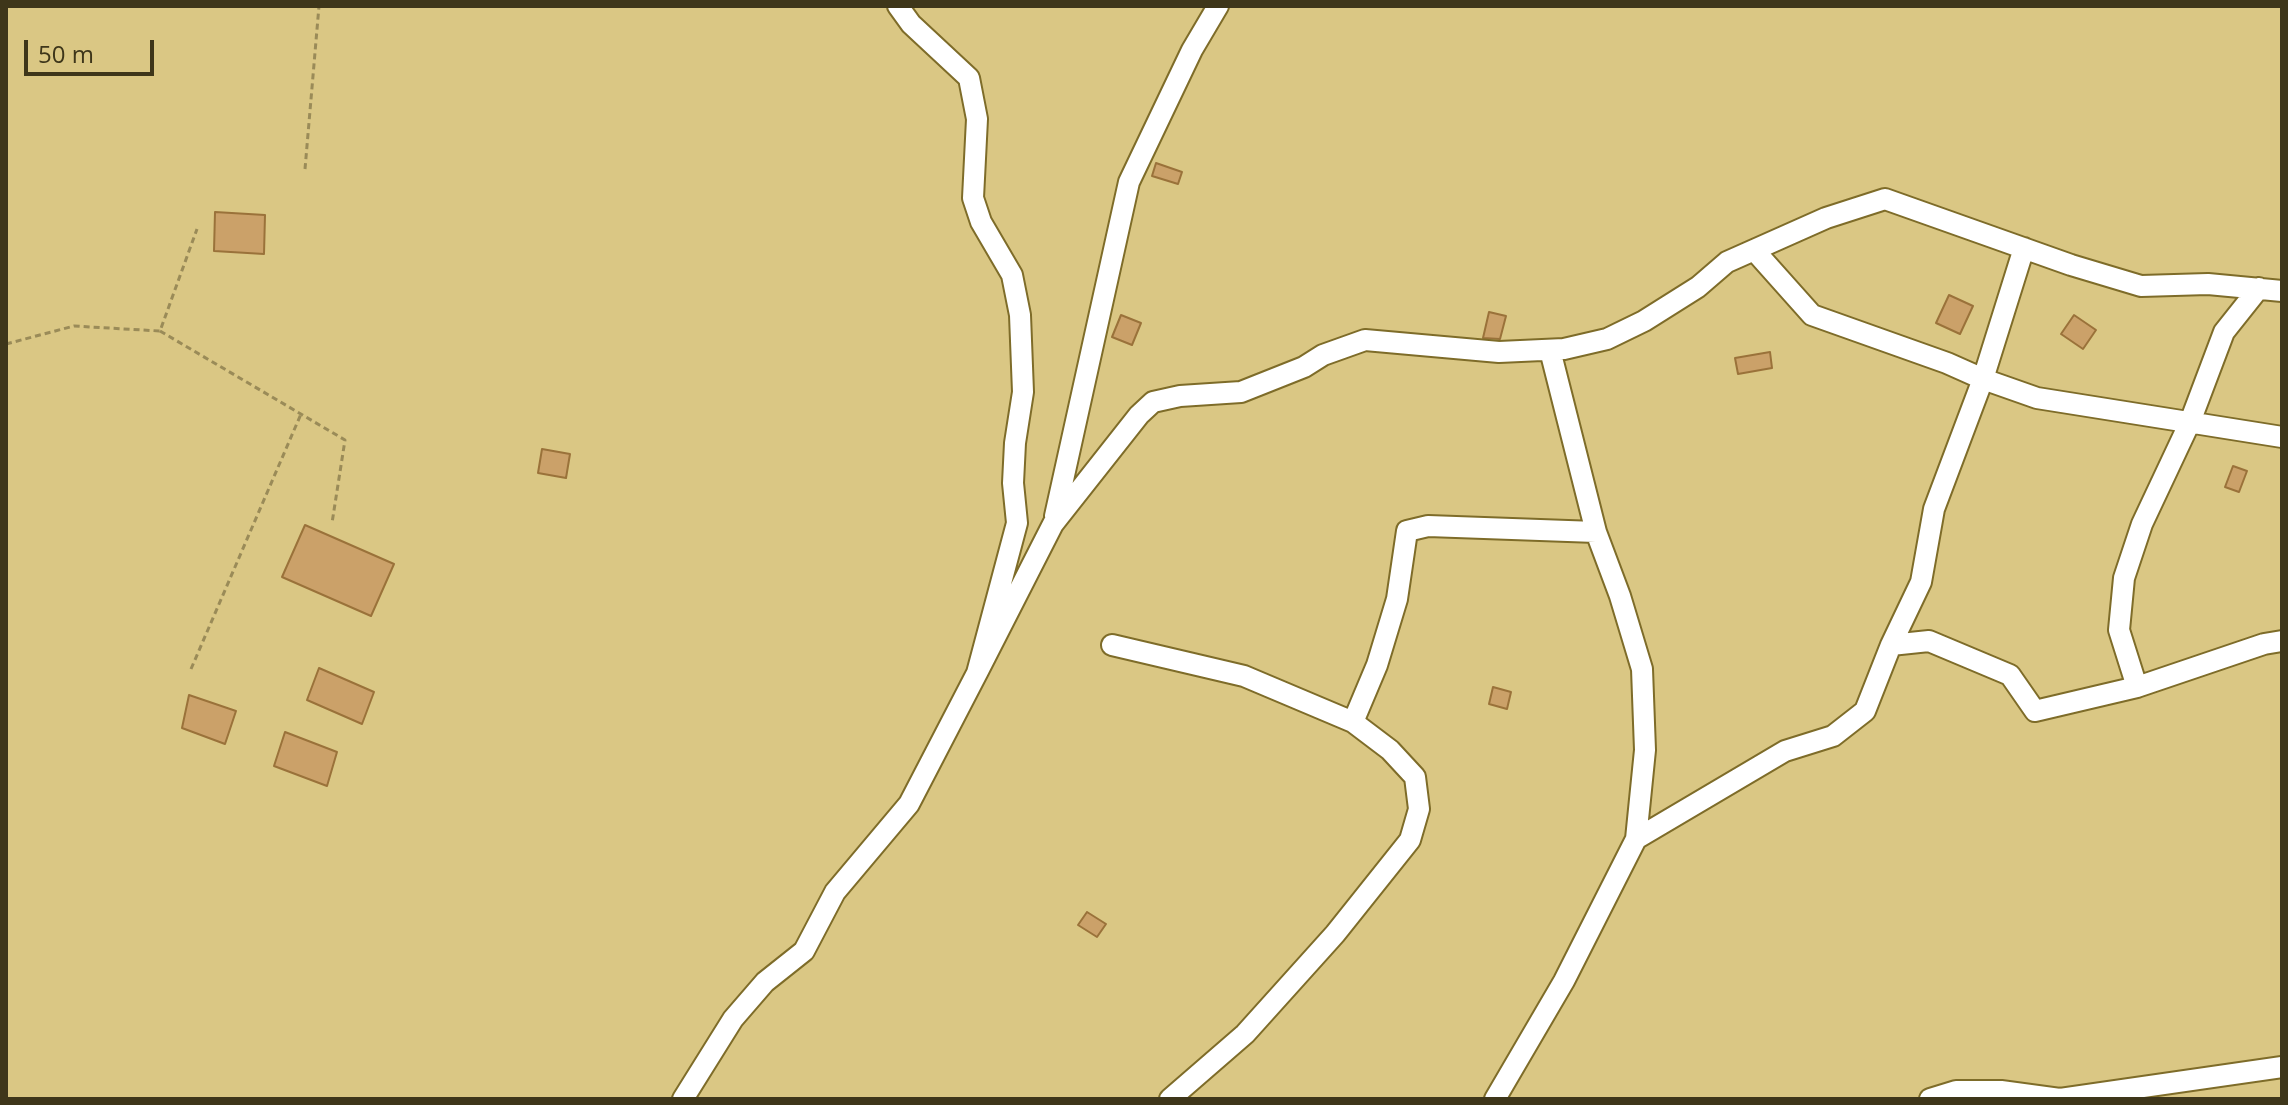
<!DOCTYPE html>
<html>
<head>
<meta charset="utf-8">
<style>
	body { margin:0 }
	#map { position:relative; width:2288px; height:1105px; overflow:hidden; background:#dac784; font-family:"Open Sans",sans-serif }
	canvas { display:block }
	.frame { position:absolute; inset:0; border:8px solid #3e361a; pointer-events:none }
	.scale { position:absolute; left:24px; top:40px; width:130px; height:36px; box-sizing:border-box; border:4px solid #3e361a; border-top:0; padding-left:10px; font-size:24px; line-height:28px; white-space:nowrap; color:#3e361a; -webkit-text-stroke:6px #dac784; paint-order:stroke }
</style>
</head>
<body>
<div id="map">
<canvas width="2288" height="1105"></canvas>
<div class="frame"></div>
<div class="scale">50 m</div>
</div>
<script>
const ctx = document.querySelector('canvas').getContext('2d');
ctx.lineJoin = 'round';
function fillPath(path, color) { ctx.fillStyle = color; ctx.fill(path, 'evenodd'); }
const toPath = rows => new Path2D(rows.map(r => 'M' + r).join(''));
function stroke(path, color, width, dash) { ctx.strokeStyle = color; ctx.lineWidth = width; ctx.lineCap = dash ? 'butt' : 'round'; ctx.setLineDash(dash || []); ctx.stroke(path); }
const building = toPath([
	[1156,163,1182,172,1178,184,1152,176,1156,163],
	[215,212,265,215,264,254,214,251,215,212],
	[1949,295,1973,306,1960,334,1936,323,1949,295],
	[1489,312,1506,316,1500,339,1483,338,1489,312],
	[1121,315,1141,323,1132,345,1112,337,1121,315],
	[2074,315,2096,330,2083,349,2061,334,2074,315],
	[1770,352,1772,368,1738,374,1735,358,1770,352],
	[542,449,570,454,566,478,538,473,542,449],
	[2233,466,2247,471,2239,492,2225,487,2233,466],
	[305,525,394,564,371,616,282,577,305,525],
	[319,668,374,692,362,724,307,700,319,668],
	[1493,687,1511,692,1507,709,1489,704,1493,687],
	[189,695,236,711,225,744,182,728,189,695],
	[285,732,337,752,327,786,274,766,285,732],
	[1087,912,1106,924,1097,937,1078,925,1087,912]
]);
const path = toPath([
	[305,169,319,6],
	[160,331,345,440,332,523],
	[6,344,74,326,160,331,197,229],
	[191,669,301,414]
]);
const minor = toPath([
	[1754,250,1812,315,1947,363,1983,379,2037,398,2282,437],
	[1550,350,1596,532,1620,596,1642,669,1645,750,1636,839],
	[1055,516,1129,182,1192,50,1218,6],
	[1112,645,1244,676,1353,722,1390,750,1415,777,1419,809,1410,840,1335,934,1245,1034,1170,1099],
	[1891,645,1929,641,2010,675,2035,711,2137,687,2264,644,2282,641],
	[977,673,1053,524,1139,415,1153,402,1180,396,1241,392,1304,367,1323,355,1365,340,1499,352,1564,349,1607,339,1644,321,1698,287,1727,262,1826,218,1885,199,2071,265,2141,286,2208,284,2282,291],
	[2137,687,2119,630,2124,578,2142,524,2190,422,2224,332,2259,288],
	[1353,722,1377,665,1397,599,1407,531,1428,526,1596,532],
	[683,1099,733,1019,765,982,804,951,835,892,909,804,977,673,1017,523,1013,483,1015,443,1023,392,1020,315,1012,275,981,222,973,198,977,119,969,78,911,24,898,6],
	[1495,1099,1564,981,1636,839,1785,751,1833,736,1865,711,1891,645,1921,582,1934,509,1983,379,2024,248],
	[1930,1099,1956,1091,2001,1091,2060,1099,2282,1067]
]);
fillPath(building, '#cba169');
stroke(building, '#9a723a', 2);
stroke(minor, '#7e6c29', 24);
stroke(path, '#9a8b58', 3, [6, 4]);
stroke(minor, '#fff', 20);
</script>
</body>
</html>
